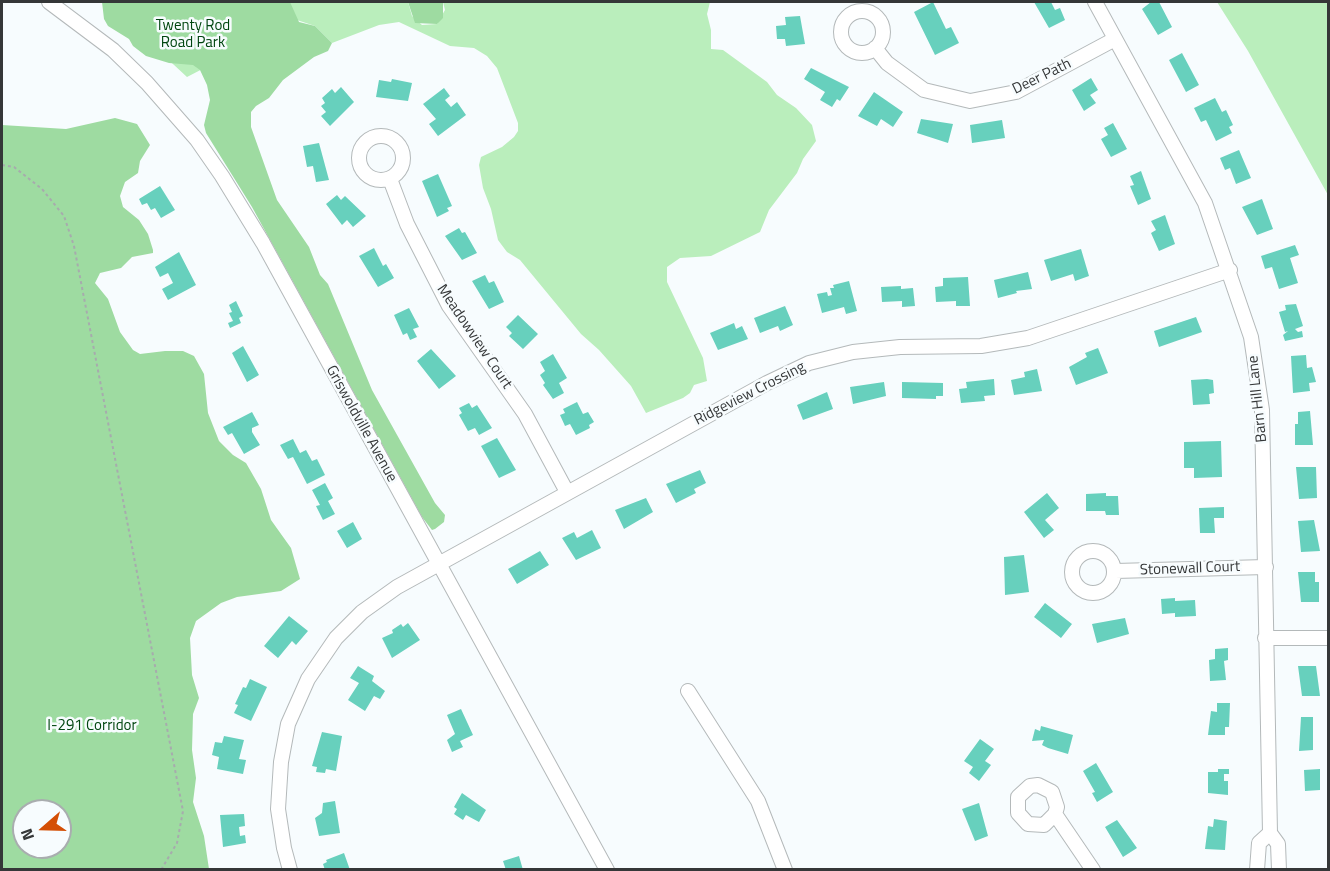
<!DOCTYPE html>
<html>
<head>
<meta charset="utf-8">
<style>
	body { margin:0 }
	#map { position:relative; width:1330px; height:871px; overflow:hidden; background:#f7fcfe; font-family:"Titillium Web",sans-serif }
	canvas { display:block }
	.frame { position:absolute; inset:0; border:3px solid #353738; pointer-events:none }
	.north { position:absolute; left:12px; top:799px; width:60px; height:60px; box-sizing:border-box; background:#f7fcfe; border:2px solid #a9adaf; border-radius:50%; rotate:250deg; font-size:16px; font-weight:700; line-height:24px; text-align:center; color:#353738 }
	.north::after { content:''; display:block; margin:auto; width:21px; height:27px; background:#d44f05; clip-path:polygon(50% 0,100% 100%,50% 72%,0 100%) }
</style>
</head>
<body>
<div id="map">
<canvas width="1330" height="871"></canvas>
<div class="frame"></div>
<div class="north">N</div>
</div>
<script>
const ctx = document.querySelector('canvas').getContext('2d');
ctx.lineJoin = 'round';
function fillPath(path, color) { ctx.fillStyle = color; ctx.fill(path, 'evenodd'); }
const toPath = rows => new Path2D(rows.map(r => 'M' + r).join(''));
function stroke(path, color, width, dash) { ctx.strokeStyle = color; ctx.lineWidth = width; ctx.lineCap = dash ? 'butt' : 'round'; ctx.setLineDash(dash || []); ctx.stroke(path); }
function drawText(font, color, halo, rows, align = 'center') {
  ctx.font = font + ' "Titillium Web",sans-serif'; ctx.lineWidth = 5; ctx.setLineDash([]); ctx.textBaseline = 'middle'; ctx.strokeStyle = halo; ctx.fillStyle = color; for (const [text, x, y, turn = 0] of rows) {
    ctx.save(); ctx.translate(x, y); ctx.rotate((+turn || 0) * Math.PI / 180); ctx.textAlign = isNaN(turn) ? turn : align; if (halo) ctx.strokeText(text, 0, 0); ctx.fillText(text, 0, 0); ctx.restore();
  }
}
const green = toPath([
	[106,2,408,2,412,16,422,25,437,24,445,10,443,2,710,2,707,14,711,30,711,49,723,50,767,82,777,95,796,108,812,125,816,141,803,159,797,173,769,210,760,232,711,256,680,258,667,267,667,282,703,358,707,381,694,385,690,393,683,398,646,413,631,386,599,350,581,334,520,260,507,252,498,240,491,209,483,188,479,165,481,157,502,147,514,137,518,131,518,123,497,68,487,56,474,48,450,46,399,22,379,25,332,43,315,26,297,20,187,77],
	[1217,2,1328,2,1328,195,1248,51]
]);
const forest = toPath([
	[102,2,290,2,299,22,315,26,332,43,328,51,314,57,283,80,269,98,256,106,251,112,251,127,277,200,309,247,320,275,328,284,372,390,435,503,445,515,444,522,435,529,432,530,422,517,252,207,206,133,204,125,210,100,207,85,200,70,193,65,169,63,146,56,133,46,129,39,108,26,104,19],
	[408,2,443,2,443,18,437,24,415,23],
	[115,118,137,124,150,145,140,161,138,173,125,182,120,196,123,207,139,220,148,234,153,250,153,253,132,257,121,268,100,273,95,283,108,299,120,332,133,350,140,354,165,351,183,351,194,356,204,374,208,413,219,441,233,455,246,463,261,489,271,520,291,548,300,579,281,591,237,597,221,603,196,621,190,638,192,675,199,698,193,714,192,750,196,778,193,802,204,836,209,869,2,869,2,125,66,129],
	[24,811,60,811,60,847,24,847]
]);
const building = toPath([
	[933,2,946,29,951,27,959,43,935,55,914,12],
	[1034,2,1051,2,1055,10,1060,8,1065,20,1049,28],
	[1151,2,1159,2,1172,27,1158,35,1142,9],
	[800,16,805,44,786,46,785,39,777,39,776,26,786,25,785,17],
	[1182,53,1199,85,1186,92,1169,60],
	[811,68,849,87,840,101,837,99,832,107,820,100,825,92,804,79],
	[1091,78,1098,90,1090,95,1096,103,1084,111,1072,90],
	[392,79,412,83,408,101,376,97,379,80,391,82],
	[341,87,354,102,330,126,321,116,326,112,321,106,325,103,322,98,332,89,335,93],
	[444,88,450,96,445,100,451,107,457,102,466,115,438,136,429,124,436,119,423,104],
	[874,92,903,112,893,127,881,119,877,126,858,116],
	[1215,98,1222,112,1226,110,1233,125,1229,127,1232,133,1216,141,1206,120,1201,122,1194,108],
	[921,119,953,124,948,143,917,133],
	[1002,120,1005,138,972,143,970,125],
	[1113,123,1127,149,1111,157,1101,139,1108,135,1104,128],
	[319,143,329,180,316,182,313,166,307,167,303,146],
	[1239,150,1251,178,1236,184,1230,168,1225,170,1220,158],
	[1141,171,1151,199,1138,205,1130,186,1134,185,1130,176],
	[438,174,452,206,447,208,449,211,437,217,422,181],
	[160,186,175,210,161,218,155,208,151,210,147,203,142,205,139,199],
	[337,195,341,200,345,196,366,216,353,227,347,220,342,225,326,204],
	[1262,199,1273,229,1257,235,1242,207],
	[1165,215,1175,244,1159,251,1151,233,1156,230,1151,221],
	[459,228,462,233,465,232,477,253,462,260,445,236],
	[1295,245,1299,255,1290,258,1298,283,1279,289,1272,267,1265,269,1261,256],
	[374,248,383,266,386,264,394,278,378,287,359,256],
	[1081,249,1089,276,1075,281,1073,274,1051,281,1044,260],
	[179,252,196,285,168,300,162,289,173,283,168,273,160,277,155,267],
	[1028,272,1032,289,1016,291,1017,293,998,298,994,280],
	[485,275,489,283,494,281,504,302,489,309,472,281],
	[968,277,970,306,956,306,956,301,936,302,935,287,943,286,943,278],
	[849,281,857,311,846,314,844,307,822,313,817,294,827,292,828,296,832,295,830,288,834,288,833,285],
	[901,286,901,289,913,288,915,306,902,307,902,301,882,302,881,287],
	[236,301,243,316,239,318,241,323,230,328,228,323,233,321,229,313,232,312,229,305],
	[1296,304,1303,326,1295,329,1298,332,1302,331,1303,337,1285,341,1283,335,1288,331,1285,332,1279,312,1286,310,1285,305],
	[785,306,793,325,780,331,778,326,760,333,754,318],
	[409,308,419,327,413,329,417,337,410,340,407,333,403,335,394,315],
	[518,315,538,334,523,349,509,336,512,333,506,327],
	[1196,317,1202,332,1159,347,1154,331],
	[734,323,736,329,742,326,748,339,718,350,710,333],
	[243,346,259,375,247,382,232,353],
	[1098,348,1108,373,1076,385,1069,367,1087,357,1085,353],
	[431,349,456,376,439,389,417,361],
	[553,354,567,378,559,383,564,393,553,399,543,385,545,383,540,375,545,371,540,362],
	[1306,355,1307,368,1312,367,1316,382,1309,383,1310,391,1293,393,1291,356],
	[1037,369,1042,391,1014,395,1011,380,1025,377,1024,372],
	[994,379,995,395,984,396,985,401,961,403,959,389,967,388,966,382],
	[1207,379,1213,380,1214,393,1209,394,1210,404,1193,405,1191,380],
	[884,382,886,396,853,404,850,387],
	[902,382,943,383,943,396,936,396,936,399,902,398],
	[827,392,833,409,803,420,797,405],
	[577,402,583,414,588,412,594,422,589,425,590,428,576,435,570,424,565,426,560,415,565,413,563,409],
	[469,403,472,408,477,405,492,428,479,435,475,428,468,431,459,415,462,413,459,408],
	[1310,411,1313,445,1295,445,1295,424,1298,424,1298,412],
	[252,412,259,425,252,428,252,432,260,445,244,454,232,433,228,435,223,427],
	[497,438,516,470,499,478,481,446],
	[293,439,300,453,306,450,312,461,317,459,325,475,307,484,293,457,288,459,280,445],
	[1221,441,1222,477,1194,478,1194,468,1184,468,1184,442],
	[1296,467,1316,467,1317,498,1299,499],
	[700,470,706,483,694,489,696,493,676,503,666,484],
	[325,483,333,498,328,501,335,514,323,520,316,506,320,505,312,490],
	[1047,493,1059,508,1045,520,1054,530,1044,538,1024,512],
	[1106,493,1106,496,1118,496,1119,515,1106,515,1105,511,1086,511,1086,494],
	[646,498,653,512,624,529,615,510],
	[1224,507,1224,518,1214,518,1215,533,1200,533,1199,508],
	[1314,520,1320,551,1301,552,1298,521],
	[353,522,362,539,347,548,337,531],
	[592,530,601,548,576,560,562,538,574,532,577,538],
	[540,551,549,565,517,584,508,569],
	[1024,555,1029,592,1005,595,1004,557],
	[1298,572,1315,572,1315,582,1319,582,1319,602,1301,602],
	[1175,598,1175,601,1195,600,1196,616,1175,617,1175,613,1162,614,1161,599],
	[1045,603,1072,624,1061,638,1034,617],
	[289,616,308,631,296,645,292,641,278,658,264,646],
	[1125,618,1129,634,1097,643,1092,624],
	[408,623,420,640,392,658,382,638,393,633,392,630,401,624,403,627],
	[1228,648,1228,660,1224,661,1226,680,1210,681,1209,660,1215,659,1215,649],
	[358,666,374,676,372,681,385,691,380,699,374,696,365,711,348,700,359,683,350,678],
	[1298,666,1316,666,1320,696,1302,696],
	[250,679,267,687,251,721,234,713,238,705,235,704,243,687,246,688],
	[1217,703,1230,703,1229,727,1225,727,1225,735,1208,735,1211,711,1217,712],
	[461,709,473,735,460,741,463,747,452,752,447,740,455,734,447,715],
	[1301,717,1313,717,1313,750,1299,751],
	[1041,726,1073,735,1068,754,1048,748,1042,745,1044,740,1032,741,1035,729,1040,731],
	[322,732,342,736,336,771,326,769,325,773,316,772,317,767,312,766],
	[224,736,244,740,239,759,246,760,243,774,217,769,219,757,212,755,215,742,222,743],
	[980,739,994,749,985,761,991,765,979,781,969,773,973,767,964,761],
	[1096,763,1113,792,1097,802,1092,793,1095,792,1083,771],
	[1218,769,1229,769,1229,774,1224,774,1224,781,1228,781,1228,795,1208,793,1208,772,1218,772],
	[1320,769,1320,790,1305,791,1304,770],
	[462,793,486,810,479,822,466,815,463,820,454,814,457,809,454,807],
	[335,801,340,833,319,836,315,818,322,813,323,803],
	[979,803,988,836,975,841,962,809],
	[244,814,245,826,239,827,240,836,245,835,246,843,223,847,220,815],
	[1214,819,1227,821,1225,850,1205,849,1208,826,1213,827],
	[1117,820,1137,848,1123,857,1105,827],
	[344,853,350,870,325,870,323,864,327,862,326,860],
	[519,856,523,870,506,870,503,861]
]);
const path = toPath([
	[2,165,14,167,42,189,64,216,74,246,183,811,177,843,161,870]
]);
const minor = toPath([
	[49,2,113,50,147,83,197,140,222,176,263,243,607,870],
	[1095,2,1205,203,1251,337,1262,410,1270,833,1278,844,1279,870],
	'841 32a21 21 0 1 1 42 0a21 21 0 1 1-42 0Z',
	[875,48,887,63,924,90,970,101,1016,92,1115,39],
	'359 158a22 22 0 1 1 44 0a22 22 0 1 1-44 0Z',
	[390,179,407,224,449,306,525,414,567,492],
	'1072 572a21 21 0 1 1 42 0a21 21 0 1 1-42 0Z',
	[1115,571,1266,567],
	[1265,638,1328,638],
	[688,691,758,801,785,870],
	[1055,814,1044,825,1028,824,1018,813,1018,797,1030,786,1038,785,1052,792,1057,807,1055,814,1093,870],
	[290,870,284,848,278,809,281,762,288,724,308,679,336,638,362,612,397,587,767,383,809,363,853,352,900,347,981,346,1028,338,1230,270],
	[1257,870,1259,843,1270,833]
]);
const parkNames = [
	["Twenty Rod",193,26],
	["Road Park",193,43],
	["I-291 Corridor",92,726]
];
const streetNames = [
	["Deer Path",1042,77,-26],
	["Meadowview Court",474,337,56],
	["Ridgeview Crossing",750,394,-27],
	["Barn Hill Lane",1258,399,-96],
	["Griswoldville Avenue",361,424,61],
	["Stonewall Court",1190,569,-2]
];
fillPath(green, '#baeebc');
fillPath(forest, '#9edba1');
fillPath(building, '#67d0bd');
stroke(minor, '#b4b9ba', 16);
stroke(path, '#a7abad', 2, [3, 3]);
stroke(minor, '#fff', 14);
drawText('15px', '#004610', '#f7fcfe', parkNames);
drawText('15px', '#353738', '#f7fcfe', streetNames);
</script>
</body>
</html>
